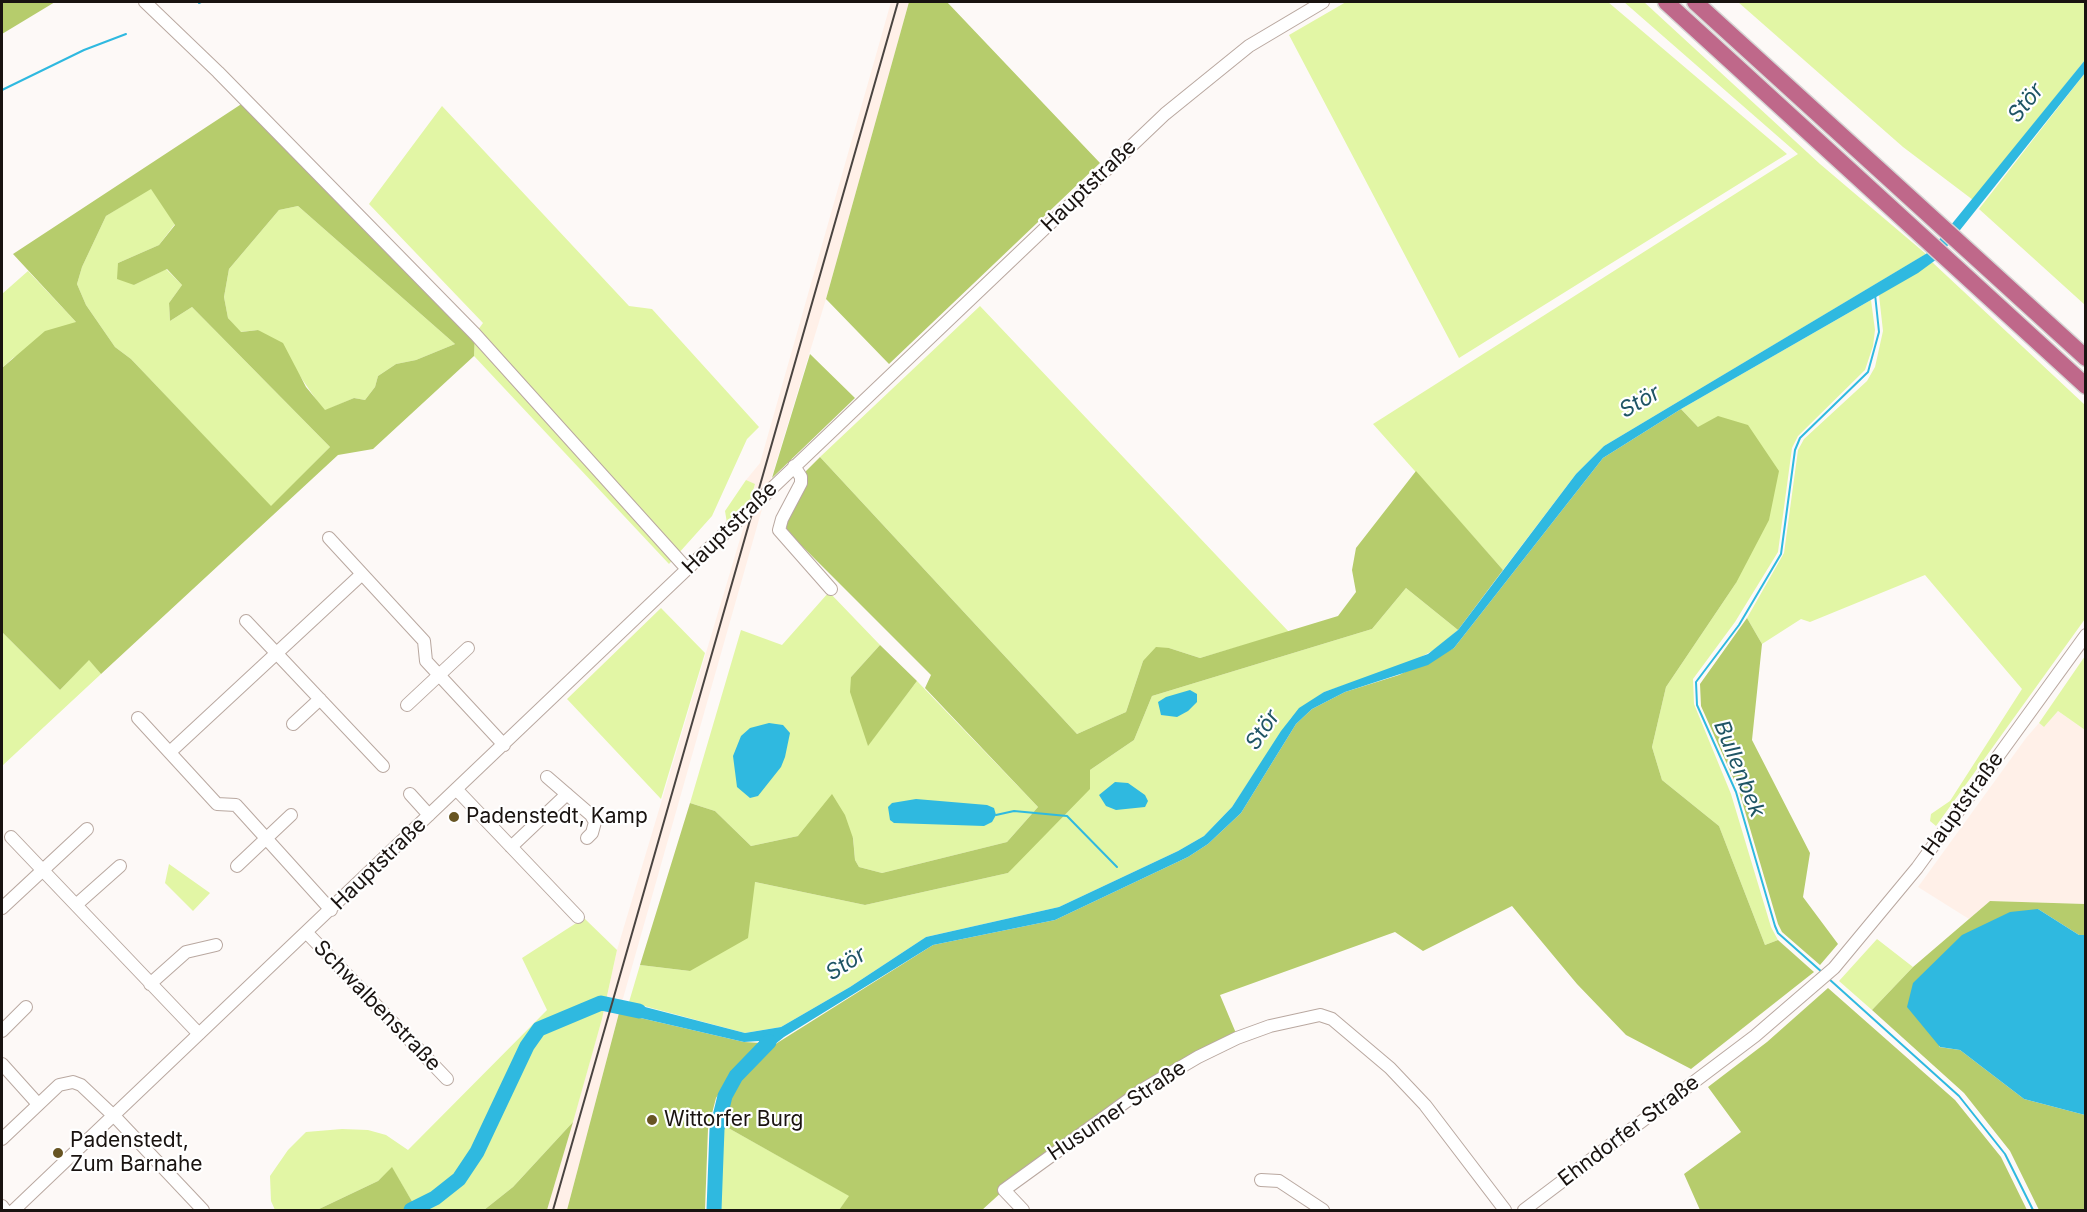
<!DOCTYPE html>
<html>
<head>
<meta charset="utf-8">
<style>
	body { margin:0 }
	#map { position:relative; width:2087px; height:1212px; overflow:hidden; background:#fdf9f7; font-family:Inter,sans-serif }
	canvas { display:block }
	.frame { position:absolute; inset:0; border:3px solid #191310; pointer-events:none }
</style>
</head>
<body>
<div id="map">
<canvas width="2087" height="1212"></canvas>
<div class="frame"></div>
</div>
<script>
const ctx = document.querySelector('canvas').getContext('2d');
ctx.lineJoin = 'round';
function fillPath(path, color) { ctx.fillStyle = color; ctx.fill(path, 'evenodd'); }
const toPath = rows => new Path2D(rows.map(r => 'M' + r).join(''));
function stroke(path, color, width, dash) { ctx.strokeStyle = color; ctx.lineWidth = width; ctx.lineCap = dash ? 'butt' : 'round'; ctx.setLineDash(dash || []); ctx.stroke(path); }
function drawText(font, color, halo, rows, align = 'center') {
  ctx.font = font + ' Inter,sans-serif'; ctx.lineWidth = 4.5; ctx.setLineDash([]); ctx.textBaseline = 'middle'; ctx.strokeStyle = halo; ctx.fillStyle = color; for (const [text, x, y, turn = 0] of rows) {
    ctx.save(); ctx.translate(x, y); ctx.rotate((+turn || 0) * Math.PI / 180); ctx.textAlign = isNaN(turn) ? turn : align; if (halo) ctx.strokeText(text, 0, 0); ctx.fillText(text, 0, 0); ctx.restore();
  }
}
const built = toPath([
	[891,2,909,2,826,299,764,502,620,1009,567,1210,547,1210,602,1019,617,950,746,519,755,485,746,480,760,463],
	[2058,711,2085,730,2085,904,1990,901,1969,919,1918,887,2026,738,2039,723,2044,727]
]);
const green = toPath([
	[1346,2,1608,2,1787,154,1459,358,1289,35],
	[1624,2,1644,2,1820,164,1926,254,1604,446,1576,474,1503,570,1373,424,1798,154],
	[1738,2,2085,2,2085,60,1973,200,1903,147],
	[2085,73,2085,305,1979,209],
	[442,106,629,306,652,309,759,427,747,439,712,516,669,564,474,356,475,334,483,323,369,204],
	[151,188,175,224,159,245,118,263,134,285,166,269,182,285,169,303,170,321,192,307,330,447,271,507,131,359,115,347,86,305,77,284,82,267,106,216],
	[298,206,455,344,416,360,396,364,378,376,375,387,365,400,354,398,324,411,295,369,258,330,240,332,228,318,224,297,229,269,279,210],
	[1932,262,2085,405,2085,619,1936,826,1930,821,1931,814,1950,801,2022,689,1925,575,1810,622,1801,619,1762,644,1747,618,1784,553,1798,450,1804,439,1867,381,1875,367,1883,331,1879,295],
	[28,271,77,323,13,358,2,368,2,294],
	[1871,300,1875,330,1873,346,1865,370,1798,436,1792,448,1778,552,1735,622,1693,679,1694,704,1731,794,1771,927,1778,940,1765,945,1719,826,1662,780,1652,747,1666,687,1736,583,1698,427,1681,409],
	[980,306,1289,632,1200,658,1169,648,1143,661,1126,712,1077,734,820,457],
	[746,480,755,484,751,498,727,523,725,511],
	[1406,588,1458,630,1439,647,1412,662,1324,692,1291,718,1232,807,1204,836,1178,851,1059,907,926,937,850,987,781,1027,745,1033,629,1002,640,965,690,971,755,882,865,905,1008,873,1090,770,1134,740,1152,696,1372,629],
	[829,592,880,645,851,677,868,745,917,681,1038,807,1007,842,882,873,859,867,855,860,853,837,798,836,751,846,715,811,690,803,741,630,782,645],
	[661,608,705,653,661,799,567,699],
	[2,632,60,690,89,659,101,674,2,766],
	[2085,656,2085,730,2058,711,2044,727,2039,723],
	[169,864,210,893,193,911,165,883],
	[584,918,617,950,602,1019,573,1122,513,1187,484,1210,417,1210,392,1168,378,1181,317,1210,275,1210,271,1201,270,1176,288,1150,306,1132,342,1129,368,1130,386,1135,408,1150,547,1010,522,958],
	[1877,939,1913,967,1872,1010,1839,981],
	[723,1125,850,1196,839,1210,714,1210,717,1129]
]);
const forest = toPath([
	[4,2,55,2,2,34,2,3],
	[909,2,947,2,1100,163,889,364,826,299],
	[246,101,475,334,474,356,373,449,338,455,101,674,89,660,60,690,2,632,2,368,45,331,76,322,13,254],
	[151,189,175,225,159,245,118,263,117,279,134,285,167,269,182,285,169,303,170,321,192,307,330,447,271,506,131,359,115,347,86,305,77,284,82,267,106,216],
	[298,206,455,344,416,360,396,364,378,376,375,387,365,400,354,398,325,410,306,387,283,343,258,330,241,332,228,318,224,297,229,269,279,210],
	[810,354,855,398,772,478],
	[1681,409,1698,427,1718,416,1748,425,1779,471,1769,520,1736,583,1666,687,1652,747,1662,780,1719,826,1765,945,1778,940,1814,972,1691,1069,1626,1035,1577,984,1512,906,1423,951,1395,932,1220,995,1238,1038,1198,1057,1004,1190,982,1210,839,1210,849,1196,723,1125,728,1103,737,1081,766,1050,933,945,1055,920,1188,857,1208,844,1241,813,1296,724,1312,709,1345,692,1399,675,1454,648,1603,458],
	[820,457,1077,734,1126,712,1143,661,1156,647,1169,648,1200,658,1338,616,1356,592,1352,570,1356,548,1416,471,1503,570,1458,630,1406,588,1372,629,1152,696,1134,740,1090,770,1090,789,1008,873,865,905,755,882,748,938,690,971,640,965,690,803,715,811,751,846,798,836,832,794,845,815,853,838,855,860,859,867,882,873,1007,842,1038,807,925,688,931,675,787,531,787,522,805,480,806,471],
	[1747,618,1762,644,1752,740,1810,853,1803,897,1838,944,1820,965,1782,932,1778,924,1739,791,1701,706,1700,684],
	[880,645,917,681,868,746,850,692,851,677],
	[1990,901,2085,904,2085,935,2079,935,2038,909,1939,1047,1960,1050,2024,1099,2085,1115,2085,1210,2039,1210,2010,1151,1964,1093,1872,1010,1913,967],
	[1828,988,1955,1100,2001,1157,2027,1210,1700,1210,1684,1174,1741,1132,1708,1087,1767,1042],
	[619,1013,744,1042,761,1043,741,1061,716,1098,708,1129,705,1210,567,1210],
	[573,1122,547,1210,484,1210,513,1187],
	[392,1167,417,1210,317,1210,378,1181]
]);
const water = toPath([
	[2085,60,2085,73,1937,259,1918,273,1681,409,1603,458,1454,648,1428,665,1345,692,1312,709,1296,724,1241,813,1208,844,1188,857,1055,920,933,945,784,1037,759,1057,752,1051,760,1045,759,1041,744,1042,619,1013,622,1001,745,1033,781,1027,850,987,926,937,1059,907,1178,851,1204,836,1232,807,1281,731,1299,708,1324,692,1428,654,1458,630,1576,474,1604,446,1929,252],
	[1190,690,1197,694,1197,702,1188,711,1177,717,1161,715,1158,702,1166,697],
	[769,723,783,725,790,733,785,757,781,767,758,796,750,798,737,787,733,756,741,736,750,728],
	[1115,782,1128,783,1145,795,1148,801,1145,807,1116,810,1106,806,1099,795],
	[916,799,987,805,994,808,996,815,992,822,984,826,894,823,890,820,888,807,892,803],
	[2038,909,2079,935,2085,935,2085,1115,2024,1099,1960,1050,1940,1047,1907,1007,1913,983,1962,935,2010,912]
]);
const stream = toPath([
	[199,3,201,2],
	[2,90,84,50,126,34],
	[996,815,1014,811,1067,816,1117,867],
	[1823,973,1778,933,1775,926,1736,792,1697,705,1696,682,1739,625,1781,554,1795,450,1800,438,1868,372,1879,332,1875,294],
	[1829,979,1959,1096,2005,1154,2033,1210]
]);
const river = toPath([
	[411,1210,435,1198,459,1179,477,1152,527,1046,539,1029,601,1003,639,1011],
	[714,1210,717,1129,725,1096,736,1076,769,1042]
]);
const minor = toPath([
	[145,2,218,72,475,334,687,569],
	[794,466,801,477,801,483,782,519,779,530,831,589],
	[329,538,424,641,426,661,504,745],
	[246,621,383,766],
	[407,705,468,648],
	[138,718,217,804,236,805,331,910],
	[293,724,320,699],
	[170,752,362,574],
	[547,777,591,815,595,822,592,833,587,838],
	[456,789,578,917],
	[410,794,429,815],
	[11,837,199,1034],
	[511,847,567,794],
	[237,866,291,815],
	[76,905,120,866],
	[2,908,87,829],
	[307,933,447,1079],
	[150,984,186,952,216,945],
	[2,1031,26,1007],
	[2,1064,38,1104],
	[2,1139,59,1085,73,1082,81,1085,118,1120,203,1210],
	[1261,1180,1279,1181,1323,1210],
	[2,1206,5,1210],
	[14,1210,1165,114,1249,46,1323,2],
	[1023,1210,1004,1190,1142,1090,1198,1057,1237,1038,1270,1026,1320,1015,1332,1019,1390,1068,1425,1105,1505,1210],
	[1524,1210,1755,1036,1834,968,1917,868,2086,635]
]);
const highway = toPath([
	[1666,2,2086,386],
	[1695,2,2086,358]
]);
const rail = toPath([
	[553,1210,898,2]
]);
const markers = [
	[454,817,6,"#675523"],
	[652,1120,6,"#675523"],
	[58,1153,6,"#675523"]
];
const streetNames = [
	["Hauptstraße",1089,186,-44],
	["Hauptstraße",730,528,-44],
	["Hauptstraße",1963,804,-54],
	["Hauptstraße",379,864,-44],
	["Schwalbenstraße",377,1006,46],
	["Husumer Straße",1117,1111,-34],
	["Ehndorfer Straße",1629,1131,-37]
];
const poiNames = [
	["Padenstedt, Kamp",466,817],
	["Wittorfer Burg",664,1120],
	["Padenstedt,",70,1141],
	["Zum Barnahe",70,1165]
];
const waterNames = [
	["Stör",2026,103,-51],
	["Stör",1640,402,-30],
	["Stör",1263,730,-56],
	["Bullenbek",1739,769,68],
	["Stör",846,964,-32]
];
fillPath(built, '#fff0e8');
fillPath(green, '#e2f6a5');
fillPath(forest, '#b6cc6c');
fillPath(water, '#2fb9e0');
stroke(stream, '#2fb9e0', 2);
stroke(river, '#2fb9e0', 15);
stroke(minor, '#b9a8a0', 14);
stroke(highway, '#d6d5d4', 19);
stroke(minor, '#fff', 12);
stroke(highway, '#bf688a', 16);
stroke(rail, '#4a4441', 2);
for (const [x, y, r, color] of markers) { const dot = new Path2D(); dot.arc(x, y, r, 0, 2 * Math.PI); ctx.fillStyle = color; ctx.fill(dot); stroke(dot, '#fff', 2); }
drawText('21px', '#191310', '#fff', streetNames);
drawText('21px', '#191310', '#fff', poiNames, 'left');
drawText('italic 22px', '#1f5565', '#fff', waterNames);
</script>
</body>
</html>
